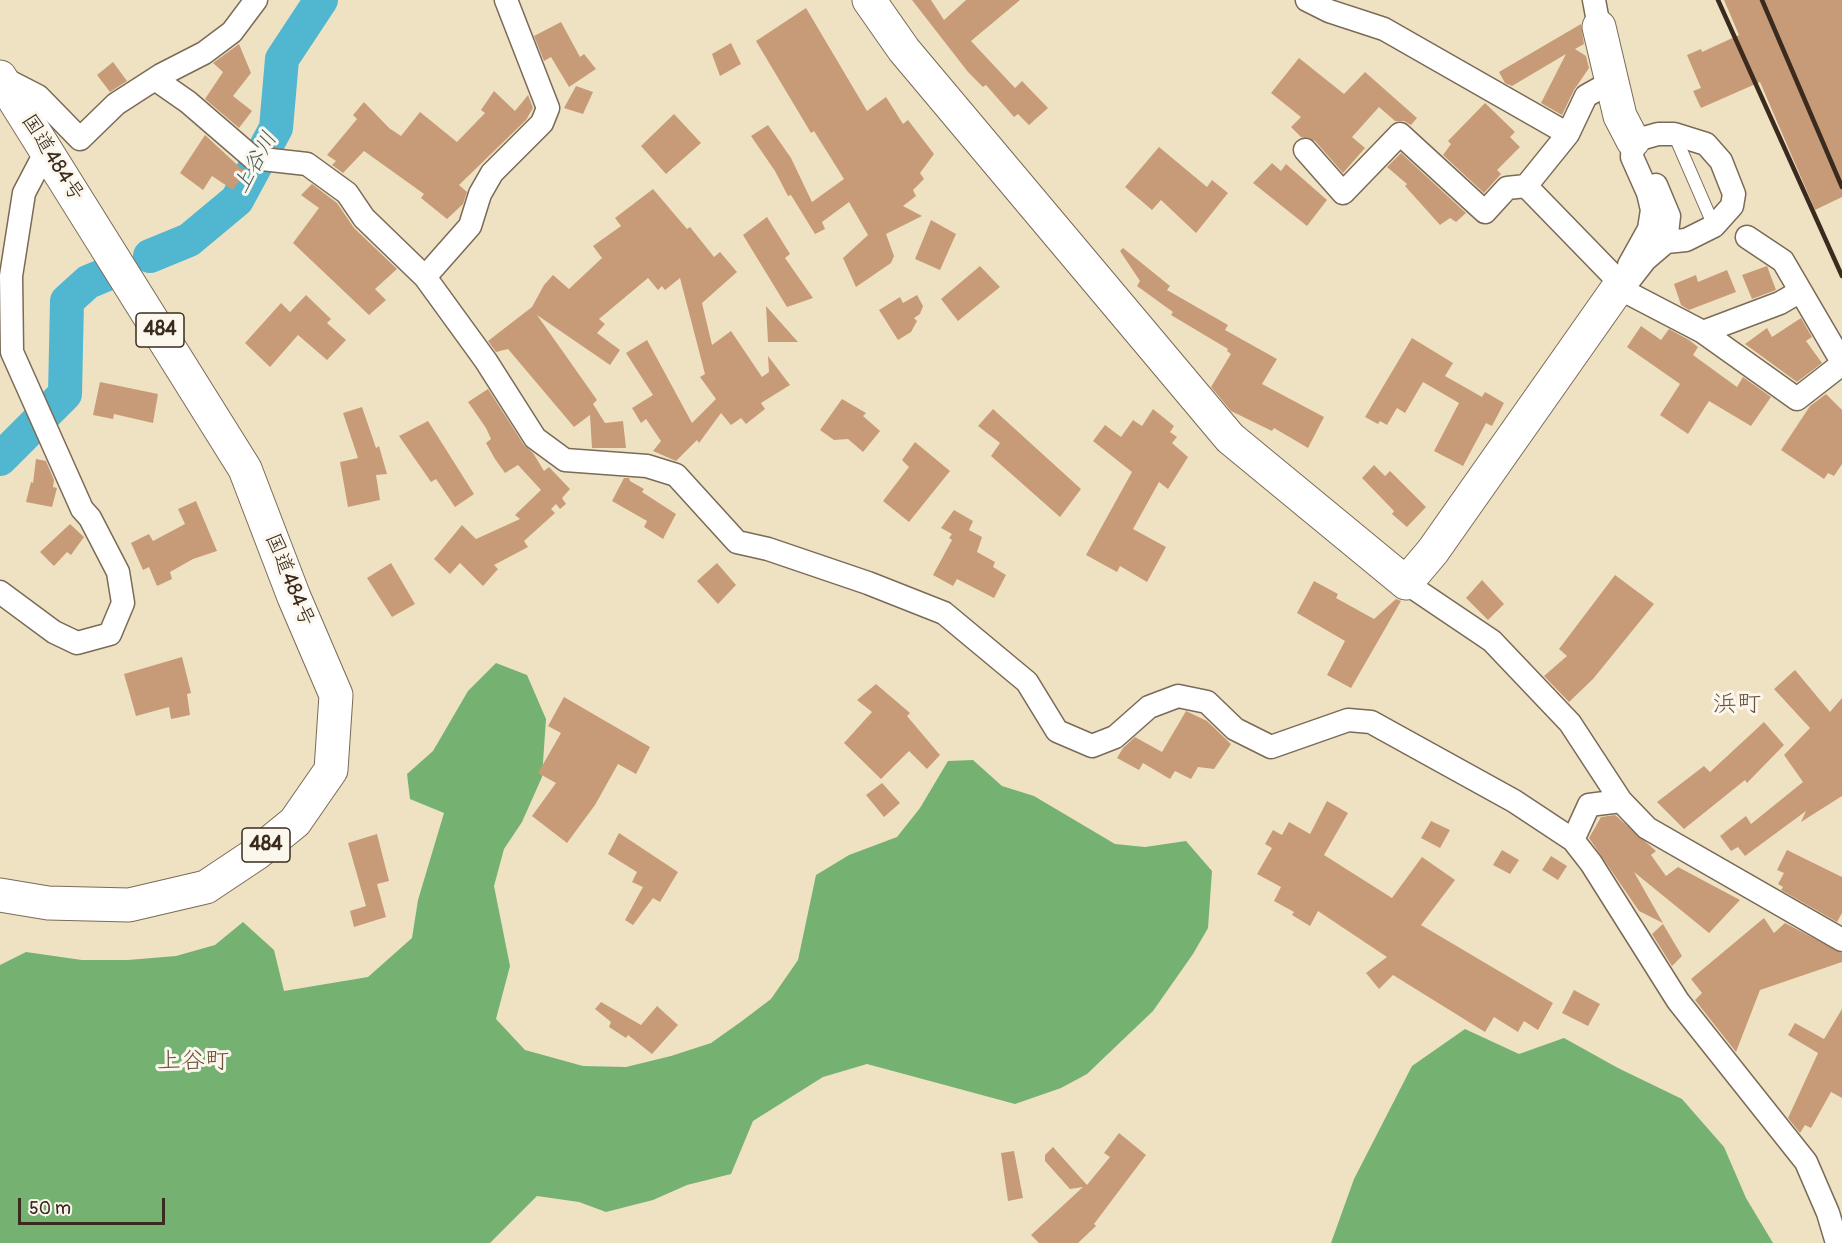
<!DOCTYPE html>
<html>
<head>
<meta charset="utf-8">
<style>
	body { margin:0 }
	#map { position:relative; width:1842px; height:1243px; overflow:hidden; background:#efe2c2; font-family:Pangolin,sans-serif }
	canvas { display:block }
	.scale { position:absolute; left:18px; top:1198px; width:147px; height:27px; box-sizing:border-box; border:3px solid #3b2a1e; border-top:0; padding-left:8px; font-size:18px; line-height:21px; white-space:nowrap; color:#3b2a1e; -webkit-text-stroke:4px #fbf7ec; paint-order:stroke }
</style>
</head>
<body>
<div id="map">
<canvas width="1842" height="1243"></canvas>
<div class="scale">50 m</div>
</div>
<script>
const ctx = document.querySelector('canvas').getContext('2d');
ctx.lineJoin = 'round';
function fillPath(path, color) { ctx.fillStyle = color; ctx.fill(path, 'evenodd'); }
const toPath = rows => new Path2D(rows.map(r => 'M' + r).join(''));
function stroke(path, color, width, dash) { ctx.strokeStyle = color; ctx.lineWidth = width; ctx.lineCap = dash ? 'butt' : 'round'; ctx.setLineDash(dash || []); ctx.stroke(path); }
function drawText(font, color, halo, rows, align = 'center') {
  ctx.font = font + ' Pangolin,"Klee One",sans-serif'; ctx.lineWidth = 6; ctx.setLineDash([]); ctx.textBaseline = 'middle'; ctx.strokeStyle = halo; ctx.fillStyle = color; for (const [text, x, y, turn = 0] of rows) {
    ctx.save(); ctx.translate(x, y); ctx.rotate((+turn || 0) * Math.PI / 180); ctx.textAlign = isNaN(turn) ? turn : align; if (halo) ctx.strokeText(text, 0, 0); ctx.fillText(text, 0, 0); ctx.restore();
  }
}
const forest = toPath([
	[496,663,527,675,546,719,542,777,522,822,504,849,494,886,510,966,496,1019,525,1050,583,1066,626,1067,671,1056,711,1043,742,1021,771,999,798,960,816,875,849,855,897,837,920,808,948,761,973,760,1002,786,1034,796,1115,844,1145,847,1186,841,1212,871,1208,928,1193,954,1153,1011,1087,1074,1061,1088,1015,1104,867,1064,823,1077,753,1121,731,1174,687,1185,653,1200,606,1212,579,1202,537,1196,490,1243,0,1243,0,965,26,952,82,960,128,960,176,956,215,945,243,922,274,950,284,991,368,977,412,938,418,900,444,813,410,799,407,774,433,751,468,691],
	[1465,1029,1519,1054,1564,1038,1618,1068,1682,1099,1724,1147,1746,1198,1773,1243,1331,1243,1354,1179,1412,1066]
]);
const river = toPath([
	[150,256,189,240,237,200,276,128,282,59,321,0],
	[0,459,65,394,67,301,88,282,112,272]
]);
const building = toPath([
	[912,0,931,0,944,20,966,0,1020,0,971,41,1015,88,1022,81,1048,108,1029,125,1018,114,1014,117,986,85,983,87,968,72],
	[1724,0,1842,0,1842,197,1815,210,1760,82,1701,108,1693,91,1701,88,1687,55,1701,49,1702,52,1739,35],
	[806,8,867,111,886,97,903,124,908,120,934,154,920,173,924,179,913,190,916,196,903,206,922,216,886,234,894,256,891,263,856,287,843,258,868,235,849,202,822,222,825,229,815,234,791,195,788,196,775,171,751,136,768,125,791,158,812,202,844,179,814,131,811,133,756,41],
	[561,22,580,57,584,54,596,69,569,87,551,57,544,61,534,36],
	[1581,24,1584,44,1575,49,1586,56,1589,68,1574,90,1562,115,1541,103,1566,54,1512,86,1505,83,1499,72],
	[731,43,741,64,720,76,712,54],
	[239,44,251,73,233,96,252,111,239,128,205,99,223,72,213,63],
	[1299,58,1344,94,1365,72,1417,118,1411,125,1404,121,1395,121,1379,107,1352,137,1365,148,1343,173,1315,141,1301,137,1291,127,1301,117,1271,93],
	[113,62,127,81,110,92,97,75],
	[576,86,593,92,583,114,564,108],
	[494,91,515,111,528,95,533,108,526,120,459,185,467,192,463,204,447,219,421,198,424,194,364,151,343,173,332,165,336,161,327,155,357,119,353,115,364,102,389,128,401,136,420,112,457,142,485,113,481,110],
	[1485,103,1515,132,1510,137,1520,147,1497,170,1501,174,1484,193,1443,155,1451,144,1448,141],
	[674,114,701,143,666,174,641,146],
	[205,135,245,172,233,190,212,176,203,190,180,173],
	[1159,147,1207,187,1212,180,1228,193,1196,233,1161,200,1152,210,1125,187],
	[1401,153,1466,213,1456,222,1450,218,1440,225,1405,186,1407,184,1387,167],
	[1272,163,1281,171,1286,164,1327,200,1307,226,1253,183],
	[312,184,337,203,354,228,397,269,375,289,386,300,369,315,293,243,319,208,301,195],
	[653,189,687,229,690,227,714,257,720,252,737,272,702,303,712,345,731,331,762,377,769,372,768,356,790,385,761,403,765,409,746,424,741,418,731,425,721,413,699,443,697,440,676,461,653,451,661,441,646,419,641,423,632,408,653,395,626,353,647,340,692,423,716,399,700,377,705,374,680,278,665,290,662,286,658,290,648,278,599,319,605,324,597,333,620,350,610,365,537,315,597,400,593,404,605,423,623,421,626,448,592,448,590,415,574,427,508,349,496,352,488,341,532,307,544,285,553,275,569,289,602,258,593,246,621,226,615,218],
	[767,217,790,254,785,258,813,298,787,307,743,235],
	[931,220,956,234,940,270,915,259],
	[1123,248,1170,286,1167,290,1228,325,1225,330,1277,359,1262,384,1324,417,1308,448,1274,428,1272,431,1231,411,1211,387,1231,354,1227,351,1228,349,1171,315,1173,312,1137,286,1140,281,1120,251],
	[980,266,1000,287,958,321,941,299],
	[1767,266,1776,290,1752,299,1742,275],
	[1727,270,1736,292,1689,310,1681,305,1674,284,1696,275,1698,282],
	[306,295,331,319,327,323,346,340,327,360,298,335,270,367,245,343,281,303,290,312],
	[917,295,923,306,920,314,914,318,917,321,911,332,898,340,879,310,900,297,903,303],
	[766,306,798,342,768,342],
	[1801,318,1812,337,1806,341,1822,363,1797,382,1745,344,1767,328,1772,337],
	[1641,326,1661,340,1669,329,1689,340,1698,347,1693,355,1737,387,1743,377,1771,397,1751,426,1709,401,1688,434,1660,415,1680,384,1627,347],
	[1412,338,1453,363,1445,376,1482,397,1485,392,1504,403,1492,426,1486,423,1463,466,1434,451,1459,403,1423,382,1405,413,1397,408,1387,425,1380,421,1378,424,1365,417],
	[100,382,158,394,153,423,114,414,113,419,93,415],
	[488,389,524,445,533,453,544,471,549,467,570,489,562,498,566,504,560,509,556,504,551,509,555,513,524,541,528,547,494,565,498,569,483,586,460,563,450,574,434,559,462,525,476,539,520,519,515,515,541,490,518,465,505,473,495,459,486,443,491,439,486,428,468,402],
	[1826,394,1842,410,1842,464,1834,476,1828,473,1824,479,1781,450,1810,406],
	[842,399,866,413,863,416,880,431,863,452,848,439,834,440,820,430],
	[362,407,376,448,379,446,387,474,376,475,380,500,348,507,340,462,358,458,343,413],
	[993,409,1081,489,1060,517,991,456,1000,443,978,426],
	[1153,409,1174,426,1170,432,1177,437,1172,443,1188,457,1168,489,1159,482,1133,529,1166,547,1147,582,1120,566,1117,572,1086,555,1132,472,1093,441,1105,425,1121,437,1133,420,1142,426],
	[428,421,474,494,455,507,436,479,431,482,399,436],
	[915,442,950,471,909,522,883,501,909,467,902,460],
	[36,459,46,461,54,480,53,487,57,488,52,507,26,502,31,482,33,483],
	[1374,465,1385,476,1390,471,1426,507,1407,527,1392,514,1394,511,1362,478],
	[624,478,629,478,630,481,644,489,642,492,676,514,663,539,644,527,647,521,612,501],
	[196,501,217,551,193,559,170,572,172,579,157,586,149,567,143,570,131,543,149,534,153,541,185,524,178,509],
	[954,510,973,521,969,530,982,537,977,552,995,562,993,567,1006,575,994,598,957,579,953,586,933,575,952,540,949,538,952,534,941,528],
	[70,524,84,537,71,555,67,552,54,566,40,552],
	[391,563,415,604,392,617,367,578],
	[717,563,736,585,718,604,697,581],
	[1615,575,1654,604,1593,679,1569,702,1544,676,1567,656,1559,649],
	[1482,580,1504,604,1488,620,1466,598],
	[1314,581,1338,594,1336,598,1374,619,1396,599,1401,601,1351,688,1327,675,1345,641,1297,613],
	[182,657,191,693,187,694,190,715,171,719,169,707,136,716,124,674],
	[1795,670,1830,712,1842,698,1842,796,1801,822,1806,811,1745,856,1738,847,1731,851,1720,836,1746,816,1751,824,1803,782,1784,755,1810,728,1774,689],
	[876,684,910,713,907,716,940,755,927,769,909,751,881,779,844,743,872,712,857,700],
	[564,697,650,747,636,774,618,764,595,805,567,843,532,816,556,783,538,773,561,733,548,726],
	[1186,711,1207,721,1231,744,1214,769,1198,767,1191,779,1175,771,1170,779,1143,763,1139,770,1117,758,1123,748,1135,737,1162,752],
	[1764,722,1784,745,1747,783,1745,780,1684,829,1657,802,1704,766,1710,772],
	[882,783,900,803,884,817,866,795],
	[1327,801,1348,813,1324,855,1392,898,1422,857,1455,880,1421,925,1553,1003,1538,1030,1524,1021,1518,1032,1494,1017,1485,1032,1393,975,1379,989,1366,973,1387,957,1318,911,1310,926,1292,915,1294,912,1274,901,1281,887,1257,874,1272,848,1265,844,1273,830,1282,835,1289,822,1310,834],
	[1615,815,1656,851,1651,855,1666,876,1678,867,1740,900,1709,933,1634,872,1663,923,1639,911,1589,838,1601,817],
	[1431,821,1450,830,1440,848,1421,838],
	[619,833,678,872,660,902,653,898,633,925,625,920,643,887,632,882,637,872,608,854],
	[377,834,389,881,377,884,386,917,354,927,350,911,366,906,348,843],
	[1502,850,1519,860,1510,874,1493,865],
	[1787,850,1842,877,1842,913,1837,922,1781,890,1783,887,1778,884,1784,873,1777,870],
	[1551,856,1567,866,1558,880,1542,870],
	[1764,918,1774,933,1785,923,1842,953,1842,962,1760,990,1736,1052,1695,1000,1702,993,1691,979],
	[1663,924,1682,956,1672,966,1652,934],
	[1574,990,1600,1004,1588,1026,1562,1013],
	[601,1002,641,1025,657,1006,678,1025,652,1054,628,1035,626,1038,609,1027,611,1022,595,1009],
	[1842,1009,1842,1098,1831,1092,1811,1128,1805,1125,1800,1133,1788,1118,1818,1053,1788,1035,1795,1023,1824,1039],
	[1119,1133,1146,1155,1094,1224,1096,1226,1078,1243,1039,1243,1031,1235,1083,1187,1070,1189,1045,1161,1045,1155,1053,1147,1087,1185,1110,1157,1104,1153],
	[1014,1151,1023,1198,1008,1201,1001,1153]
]);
const lane = toPath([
	[1674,134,1714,226]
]);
const street = toPath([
	[1594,0,1599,27],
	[1,77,38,96,80,139,116,104,161,75,204,53,232,32,256,0],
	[155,79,188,102,253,158,307,164,347,193,364,218,425,277,486,361,535,438,565,460,647,466,676,475,737,542,768,549,868,583,944,613,1027,682,1057,731,1092,746,1115,737,1149,707,1178,696,1207,702,1235,729,1271,747,1348,720,1371,722,1514,801,1573,840,1589,805,1621,801],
	[1568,134,1586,96,1611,82],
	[1305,150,1343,193,1400,134,1485,212,1507,188,1526,186,1568,134,1384,29,1329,11,1307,0],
	[1656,185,1669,216,1666,242],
	[1526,186,1632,295,1703,332,1797,399,1842,364],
	[1747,237,1783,261,1842,362],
	[1629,265,1649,229,1652,210,1648,193,1632,157,1633,141],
	[425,277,470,226,480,194,492,173,542,123,548,108,506,0],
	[1620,285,1631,278,1645,260,1666,242,1686,240,1714,226,1732,206,1734,194,1721,161,1706,144,1674,134,1658,134,1633,141],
	[1703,332,1780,303,1799,292],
	[1406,583,1492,641,1570,723,1621,801,1647,828,1842,940],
	[0,592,54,632,77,643,110,634,123,603,118,572,90,518,82,509,12,352,11,276,24,193,47,149],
	[1573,840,1591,863,1678,1001,1806,1162,1828,1213,1837,1243]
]);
const secondary = toPath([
	[869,0,904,50,1230,438,1406,583,1433,551,1620,285],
	[1599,27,1620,116,1633,141]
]);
const highway = toPath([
	[0,77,245,469,294,597,336,695,331,770,295,822,257,853,206,887,129,905,48,903,0,895]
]);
const rail = toPath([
	[1718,0,1842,276],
	[1762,0,1842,187]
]);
const shields = [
	[160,330,48],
	[266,845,48]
];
const shieldNames = [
	["484",160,330],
	["484",266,845]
];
const streetNames = [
	["国道484号",52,158,58],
	["国道484号",289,580,68]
];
const waterNames = [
	["上谷川",256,163,-61]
];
const quarterNames = [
	["浜町",1737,705],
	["上谷町",193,1062]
];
fillPath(forest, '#75b272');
stroke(river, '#51b6d0', 34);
fillPath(building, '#c89b78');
stroke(lane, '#7a6a57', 14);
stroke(street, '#7a6a57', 25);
stroke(secondary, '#7a6a57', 35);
stroke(highway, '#7a6a57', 35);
stroke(lane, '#fff', 12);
stroke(street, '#fff', 22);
stroke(secondary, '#fff', 33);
stroke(highway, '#fff', 33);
stroke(rail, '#3b2a1e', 4.5);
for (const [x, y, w] of shields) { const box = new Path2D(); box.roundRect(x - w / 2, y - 17, w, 34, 4.5); ctx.fillStyle = '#fbf7ec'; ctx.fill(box); stroke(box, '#3b2a1e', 1.5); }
drawText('bold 20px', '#3b2a1e', null, shieldNames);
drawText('21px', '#3b2a1e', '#fbf7ec', streetNames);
drawText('italic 22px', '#435b5c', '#fbf7ec', waterNames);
drawText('24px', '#6c523e', '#fbf7ec', quarterNames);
</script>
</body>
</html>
